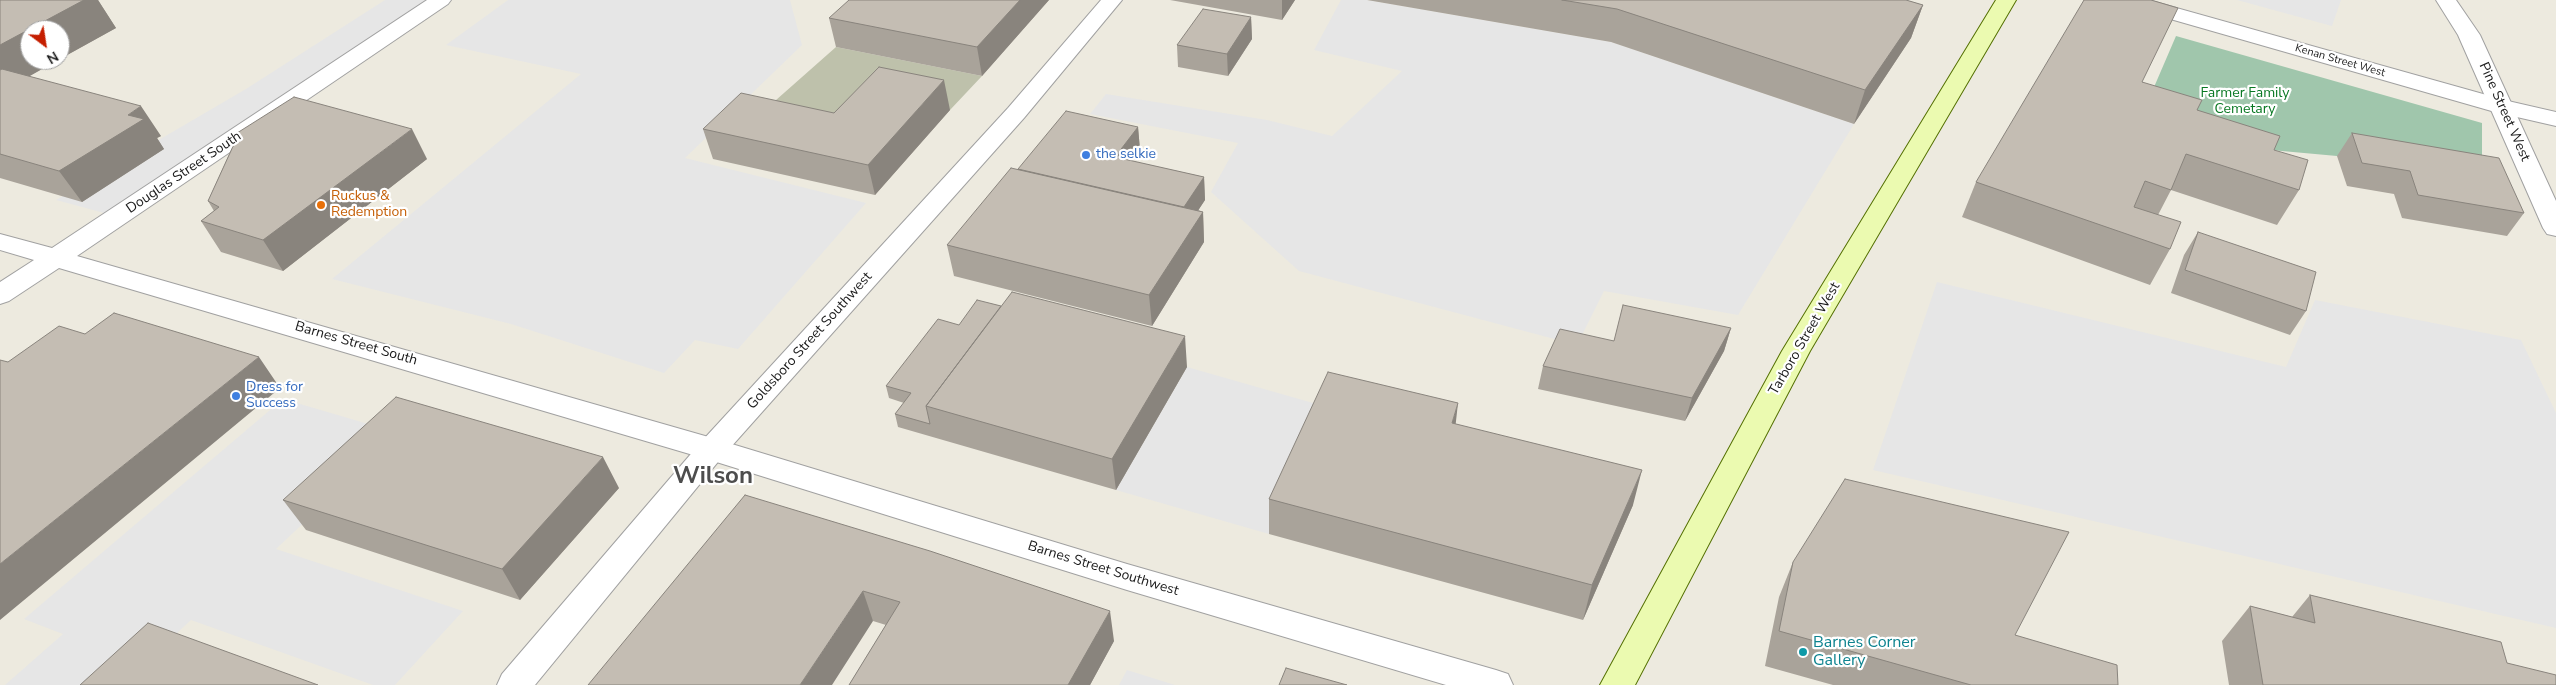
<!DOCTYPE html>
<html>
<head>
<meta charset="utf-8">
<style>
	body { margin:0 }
	#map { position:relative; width:2556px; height:685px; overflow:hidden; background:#edeadf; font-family:"Nunito Sans",sans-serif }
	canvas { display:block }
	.north { position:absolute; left:20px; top:20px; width:50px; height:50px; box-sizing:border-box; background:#fff; border:1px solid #a3a3a3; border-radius:50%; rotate:149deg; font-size:14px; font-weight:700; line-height:20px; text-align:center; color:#1a1a1a }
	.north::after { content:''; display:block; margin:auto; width:18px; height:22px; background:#c51e00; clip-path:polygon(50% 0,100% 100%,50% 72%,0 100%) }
</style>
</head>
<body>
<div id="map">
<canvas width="2556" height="685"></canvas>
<div class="north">N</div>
</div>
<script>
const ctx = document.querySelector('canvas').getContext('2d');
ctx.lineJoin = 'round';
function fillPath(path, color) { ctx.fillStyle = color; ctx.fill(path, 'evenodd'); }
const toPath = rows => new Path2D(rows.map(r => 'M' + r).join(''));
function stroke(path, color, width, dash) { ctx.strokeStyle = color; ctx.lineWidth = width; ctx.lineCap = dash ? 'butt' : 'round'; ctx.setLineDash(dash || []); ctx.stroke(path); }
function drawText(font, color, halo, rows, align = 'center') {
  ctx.font = font + ' "Nunito Sans",sans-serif'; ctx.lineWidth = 4.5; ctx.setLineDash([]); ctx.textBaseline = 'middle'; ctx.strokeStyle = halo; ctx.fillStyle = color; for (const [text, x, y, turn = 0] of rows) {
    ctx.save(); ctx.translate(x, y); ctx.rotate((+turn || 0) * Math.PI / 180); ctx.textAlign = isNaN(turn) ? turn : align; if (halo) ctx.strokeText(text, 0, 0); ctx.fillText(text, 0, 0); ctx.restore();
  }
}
const construction = toPath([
	[836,47,982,76,950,110,886,96,842,143,750,123]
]);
const cemetery = toPath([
	[2176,36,2482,123,2482,180,2337,156,2238,147,2142,115]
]);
const parking = toPath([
	[385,0,443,0,119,217,56,200,246,89],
	[508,0,790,0,802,45,685,158,866,203,738,349,695,340,664,373,511,324,332,279,581,74,446,45],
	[1341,0,1367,0,1611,42,1854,124,1738,315,1604,291,1577,345,1299,271,1211,192,1238,143,1090,114,1106,94,1267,120,1332,136,1402,71,1314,50],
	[2237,0,2341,0,2332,26],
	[1937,282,2286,367,2315,300,2521,340,2556,413,2556,628,1873,470],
	[1187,367,1327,407,1269,534,1116,490],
	[283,399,399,433,276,549,463,611,395,685,373,685,191,620,121,685,5,685,63,634,24,619],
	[1127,670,1175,685,1119,685]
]);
const minor = toPath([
	[427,0,451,0,448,4,77,256,712,438,1127,564,1496,670,1508,674,1513,685,1446,685,1127,590,710,460,59,268,9,301,0,304,0,282,34,260,0,250,0,234,52,248,427,0],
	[2115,0,2148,0,2508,101,2556,112,2556,126,2495,112,2118,4,2115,0]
]);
const tertiary = toPath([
	[1101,0,1122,0,1024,118,722,457,535,685,497,685,502,674,702,441,1008,108,1101,0],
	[2436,0,2456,0,2480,35,2556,201,2556,236,2547,234,2543,228,2458,35,2436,0]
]);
const secondary = toPath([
	[1996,0,2016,0,1810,351,1635,685,1600,685,1782,351,1996,0]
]);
const wall = toPath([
	[0,0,98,0,116,28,29,76,161,136,157,138,164,149,82,202,0,178],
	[1049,0,982,76,836,47,829,18],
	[1170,0,1295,0,1282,20],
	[1367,0,1906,0,1923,5,1911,38,1854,124,1611,42],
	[1251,17,1252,39,1228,76,1178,67,1177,45],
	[2142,82,2274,150,2299,190,2277,225,2171,190,2158,215,2170,249,2150,285,1962,217,1976,182],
	[950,110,875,195,713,159,703,129,834,113],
	[1138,127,1140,150,1132,161,1204,177,1205,200,1198,210,1203,212,1204,242,1152,326,954,276,947,245,1018,169],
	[2352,133,2524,213,2507,236,2402,218,2394,194,2347,186,2337,156],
	[226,140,427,159,283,271,221,252,201,221,214,211,208,201,232,148],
	[2198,232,2306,311,2290,335,2171,293,2184,255],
	[959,325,1187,367,1116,490,898,427,895,414,904,403,889,398,886,386],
	[1731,328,1724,351,1685,421,1538,389,1543,366,1614,341],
	[1456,424,1633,505,1583,620,1269,534,1269,499],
	[619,488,520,600,306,530,283,500],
	[745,495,1114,641,1090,685,849,685,886,625,873,621],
	[1793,562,2015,635,2118,685,1833,685,1765,666,1779,597],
	[2310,595,2507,663,2556,685,2229,685,2222,641,2250,606,2292,617]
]);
const shadedWall = toPath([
	[67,0,98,0,116,28,60,59,60,30,30,30,30,60,58,60,0,93,0,45],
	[1020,0,1049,0,982,76,977,47],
	[1282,0,1295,0,1282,20],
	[1923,5,1911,38,1854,124,1865,90],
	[1251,17,1252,39,1228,76,1227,54],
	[944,80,950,110,875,195,868,165],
	[141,106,161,136,157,138,164,149,82,202,59,171,128,115],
	[1138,127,1140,150,1117,180,1115,157],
	[412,129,427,159,283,271,263,240],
	[1204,177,1205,200,1181,237,1179,214],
	[1203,212,1204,242,1152,326,1149,295],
	[1731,328,1724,351,1685,421,1692,398],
	[1185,336,1187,367,1116,490,1112,459],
	[259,357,280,388,0,620,0,564],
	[1458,403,1454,439,1452,423],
	[603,457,619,488,520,600,502,569],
	[1642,470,1633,505,1583,620,1592,585],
	[863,591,873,621,832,685,800,685],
	[1110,611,1114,641,1090,685,1068,685]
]);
const building = toPath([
	[0,0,84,0,0,45,0,0],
	[849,0,1020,0,977,47,829,18,849,0],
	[1562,0,1906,0,1923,5,1865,90,1617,9,1562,0],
	[2084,0,2151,0,2178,8,2142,82,2202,100,2197,110,2280,136,2274,150,2308,160,2299,190,2186,154,2171,190,2145,181,2134,207,2181,222,2170,249,1976,182,2084,0],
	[1203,9,1251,17,1227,54,1177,45,1203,9],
	[879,67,944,80,868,165,703,129,741,93,834,113,879,67],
	[2,69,141,106,128,115,144,119,59,171,0,154,0,70,2,69],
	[294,97,412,129,263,240,201,221,219,207,208,201,235,142,226,140,294,97],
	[1066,111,1138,127,1115,157,1204,177,1184,207,1018,169,1066,111],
	[2352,133,2499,158,2524,213,2418,195,2410,171,2362,163,2352,133],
	[1011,168,1203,212,1149,295,947,245,1011,168],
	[2198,232,2316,272,2306,311,2185,270,2198,232],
	[1012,292,1185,336,1112,459,926,406,1012,292],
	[977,300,1001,306,926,406,930,424,895,414,911,393,886,386,938,319,959,325,977,300],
	[1623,305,1731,328,1692,398,1543,366,1560,329,1614,341,1623,305],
	[114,313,259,357,0,564,0,360,8,362,59,326,85,334,114,313],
	[1328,372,1458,403,1452,423,1642,470,1592,585,1269,499,1328,372],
	[396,397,603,457,502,569,283,500,396,397],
	[1845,479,2069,532,2015,635,2117,665,2118,685,1971,685,1779,631,1793,562,1845,479],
	[745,495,930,551,1110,611,1068,685,849,685,900,602,863,591,800,685,588,685,745,495],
	[2310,595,2501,642,2507,663,2556,675,2556,685,2263,685,2250,606,2315,623,2310,595],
	[148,623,318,685,80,685,148,623],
	[1286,668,1347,685,1279,685,1286,668]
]);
const markers = [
	[1086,155,5,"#3f7fe0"],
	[321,205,5,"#e8710a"],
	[236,396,5,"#3f7fe0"],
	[1803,652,5,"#0f9aa8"]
];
const farStreetnames = [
	["Kenan Street West",2340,61,16]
];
const parkNames = [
	["Farmer Family",2245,94],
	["Cemetary",2245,110]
];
const streetNames = [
	["Pine Street West",2504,112,66],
	["Douglas Street South",184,173,-34],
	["Tarboro Street West",1805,339,-60],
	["Goldsboro Street Southwest",810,341,-48],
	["Barnes Street South",356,344,16],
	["Barnes Street Southwest",1103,569,17]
];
const shopNames = [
	["the selkie",1096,155],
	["Dress for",246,388],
	["Success",246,404]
];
const foodNames = [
	["Ruckus &",331,197],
	["Redemption",331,213]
];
const nearCulturenames = [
	["Barnes Corner",1813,643],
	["Gallery",1813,661]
];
const townNames = [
	["Wilson",713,477]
];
fillPath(construction, '#bec1ab');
fillPath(cemetery, '#a0c6ac');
fillPath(parking, '#e6e6e6');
stroke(minor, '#a1a1a1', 2);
stroke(tertiary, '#a1a1a1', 2);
stroke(secondary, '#547002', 2);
fillPath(minor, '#fff');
fillPath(tertiary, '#fff');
fillPath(secondary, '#ebfab0');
fillPath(wall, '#a9a39a');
fillPath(shadedWall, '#89847d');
fillPath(building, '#c4bdb3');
stroke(building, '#89847d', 1);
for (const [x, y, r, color] of markers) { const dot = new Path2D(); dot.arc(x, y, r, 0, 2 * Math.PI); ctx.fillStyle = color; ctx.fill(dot); stroke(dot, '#fff', 2); }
drawText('11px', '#1a1a1a', '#fff', farStreetnames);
drawText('14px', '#097823', '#fff', parkNames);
drawText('14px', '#1a1a1a', '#fff', streetNames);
drawText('14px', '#366cbe', '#fff', shopNames, 'left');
drawText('14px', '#c56008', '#fff', foodNames, 'left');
drawText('16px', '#0d838f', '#fff', nearCulturenames, 'left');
drawText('bold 24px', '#4d4d4d', '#fff', townNames);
</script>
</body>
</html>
